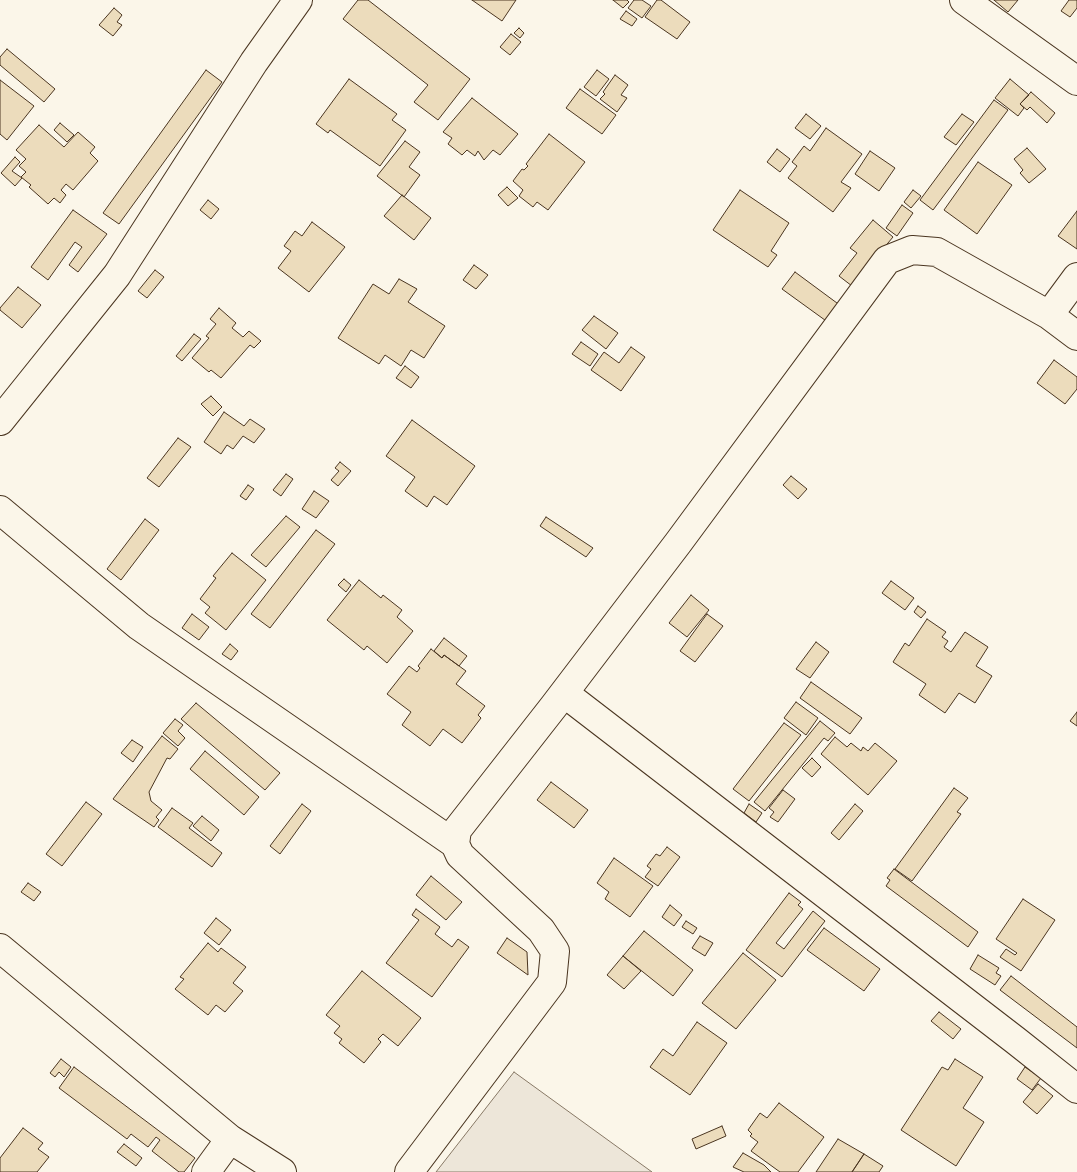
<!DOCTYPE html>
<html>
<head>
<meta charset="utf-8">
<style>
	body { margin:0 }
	canvas { display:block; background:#fbf6e9 }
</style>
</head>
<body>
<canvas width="1077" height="1172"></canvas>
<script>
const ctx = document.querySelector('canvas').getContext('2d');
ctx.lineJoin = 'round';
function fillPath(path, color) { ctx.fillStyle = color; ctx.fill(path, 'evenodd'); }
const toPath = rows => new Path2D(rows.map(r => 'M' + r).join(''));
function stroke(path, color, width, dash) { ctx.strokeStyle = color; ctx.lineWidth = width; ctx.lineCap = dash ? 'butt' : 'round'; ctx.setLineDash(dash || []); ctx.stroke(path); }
const green = toPath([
	[514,1072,652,1172,436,1172,514,1072]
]);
const building = toPath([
	[358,0,368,0,470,79,438,120,414,102,428,85,343,19,358,0],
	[472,0,516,0,502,21,472,0],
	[613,0,627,0,629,2,623,8,613,0],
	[634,0,642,0,651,6,642,18,628,8,634,0],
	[657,0,661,0,690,22,677,39,645,17,657,0],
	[994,0,1018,0,1008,12,994,0],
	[1069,0,1077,0,1077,8,1070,17,1061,11,1069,0],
	[114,8,122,15,117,22,122,25,113,36,99,25,114,8],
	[626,11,637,19,632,26,620,19,626,11],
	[519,28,524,33,520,38,514,33,519,28],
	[511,34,521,42,510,55,500,47,511,34],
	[7,49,55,89,44,102,0,65,0,57,7,49],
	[206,70,222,82,119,224,103,213,206,70],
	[597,70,609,79,596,96,584,87,597,70],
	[615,75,628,85,621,95,627,98,617,112,600,99,605,94,603,92,615,75],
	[349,79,397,114,392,120,406,130,380,166,330,130,328,133,316,124,349,79],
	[1010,79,1029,95,1020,104,1024,108,1018,116,995,98,1010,79],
	[0,80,34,106,7,140,0,134,0,80],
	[580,89,616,115,602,134,566,108,580,89],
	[1031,92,1055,113,1047,123,1030,107,1027,110,1020,104,1031,92],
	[472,98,518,134,500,155,493,150,484,160,478,151,475,156,467,150,462,155,448,144,452,138,443,132,472,98],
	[994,100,1008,110,933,210,920,200,994,100],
	[806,114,821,126,810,139,795,128,806,114],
	[962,114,974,122,956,145,944,137,962,114],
	[60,123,74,135,67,142,54,130,60,123],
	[39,125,64,147,78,132,95,147,90,153,98,161,73,190,66,184,61,190,66,195,60,203,54,198,48,204,29,187,31,185,21,177,26,172,19,166,26,159,16,150,39,125],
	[826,128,862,154,841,182,851,188,833,212,788,178,797,166,792,162,804,146,810,151,826,128],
	[549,134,585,162,548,210,537,202,533,207,519,196,523,190,513,181,522,169,524,170,528,166,526,164,549,134],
	[405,141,420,152,409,167,420,175,404,197,377,176,405,141],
	[1027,148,1046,169,1029,183,1020,173,1023,170,1014,159,1027,148],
	[777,149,790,159,780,172,767,162,777,149],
	[870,151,895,168,879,191,855,174,870,151],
	[15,157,20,162,12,171,22,178,15,186,1,173,15,157],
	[978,162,1012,185,977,234,944,210,978,162],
	[507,187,518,198,508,206,498,195,507,187],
	[740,190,789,223,771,251,777,255,768,267,713,230,740,190],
	[913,190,921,196,911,208,904,202,913,190],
	[402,195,431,218,414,240,384,216,402,195],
	[208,200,219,209,211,219,200,210,208,200],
	[902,205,913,213,897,236,886,228,902,205],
	[73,210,107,234,78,272,69,265,82,247,75,242,48,280,31,267,73,210],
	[1077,211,1077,249,1058,236,1077,211],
	[873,220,893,237,852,286,839,276,857,253,850,248,873,220],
	[312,222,345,247,309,292,278,268,291,251,284,246,295,231,302,236,312,222],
	[474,265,488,275,476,289,463,280,474,265],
	[155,270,164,277,147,298,138,291,155,270],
	[795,272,841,306,829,323,782,289,795,272],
	[399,279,417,289,408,302,445,326,424,358,411,350,401,366,385,355,379,364,338,338,373,284,389,294,399,279],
	[18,287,41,305,22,328,0,310,0,308,18,287],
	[219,308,236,323,232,328,243,337,249,331,261,341,254,348,250,345,221,378,211,370,209,372,192,358,209,338,206,336,216,324,210,319,219,308],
	[594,316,618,333,606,349,582,330,594,316],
	[194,334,201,339,182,361,176,356,194,334],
	[581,342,598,354,590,366,572,354,581,342],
	[631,347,645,357,621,391,591,370,604,352,619,363,631,347],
	[1054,360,1077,377,1077,389,1065,404,1037,383,1054,360],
	[405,366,419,377,411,388,396,378,405,366],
	[211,396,222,407,213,416,201,404,211,396],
	[224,412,244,426,250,419,265,429,254,443,243,436,233,449,227,445,221,454,204,442,224,412],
	[412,420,475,466,447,505,434,496,427,507,405,491,415,477,386,456,412,420],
	[178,438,191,447,159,487,147,478,178,438],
	[340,462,351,471,338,486,331,480,339,471,335,468,340,462],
	[286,474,293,479,281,496,273,490,286,474],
	[791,476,807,489,798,499,783,485,791,476],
	[248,485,254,489,246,500,240,496,248,485],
	[314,491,329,501,316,518,302,509,314,491],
	[286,516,300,527,266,567,251,555,286,516],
	[546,517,593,548,586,557,540,526,546,517],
	[145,519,159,530,121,580,107,569,145,519],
	[316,530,335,544,270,628,251,614,316,530],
	[232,553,266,580,226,630,205,613,210,607,200,599,216,578,213,576,232,553],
	[344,579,351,585,346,592,338,585,344,579],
	[359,580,381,598,383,595,402,610,397,617,413,631,387,663,367,646,364,650,327,620,359,580],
	[891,581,914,598,905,610,882,593,891,581],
	[691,595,709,610,687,637,669,623,691,595],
	[918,606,926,612,921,618,914,612,918,606],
	[192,614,209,627,199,640,182,628,192,614],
	[707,614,723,626,695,662,680,651,707,614],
	[927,619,946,632,942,637,948,641,944,647,951,652,965,632,988,647,976,666,992,676,975,703,959,693,945,713,919,695,926,684,893,662,905,643,909,646,927,619],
	[444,638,467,656,459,666,444,655,442,658,434,651,444,638],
	[816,642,829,652,810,678,796,669,816,642],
	[230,644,238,651,231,660,222,654,230,644],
	[431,649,442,658,444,655,466,671,456,684,485,706,478,715,481,718,462,743,443,729,430,746,402,725,411,712,387,694,409,666,417,672,420,668,418,666,431,649],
	[811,682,862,718,850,734,800,698,811,682],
	[796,702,818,718,806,735,784,718,796,702],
	[196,703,280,773,265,790,181,719,196,703],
	[1077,712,1077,726,1070,721,1077,712],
	[175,719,183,725,178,731,185,738,178,746,163,733,175,719],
	[820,721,835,733,828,741,824,738,765,811,754,802,820,721],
	[784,723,801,735,749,801,733,789,784,723],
	[162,736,178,749,170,759,167,758,149,792,151,801,162,810,156,817,159,820,154,827,113,799,162,736],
	[835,737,847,747,851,743,861,751,863,747,868,751,875,743,897,761,868,795,821,754,835,737],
	[132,740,143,747,133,762,121,753,132,740],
	[205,751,259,797,244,815,190,769,205,751],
	[812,758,821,767,812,777,802,768,812,758],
	[551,782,588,810,574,828,537,800,551,782],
	[954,788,968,798,957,812,961,814,912,881,895,869,954,788],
	[783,790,795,799,778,822,770,817,774,812,769,808,783,790],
	[86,802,102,814,62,866,46,854,86,802],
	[302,804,311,811,280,854,270,846,302,804],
	[749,804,762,813,756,822,744,813,749,804],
	[855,804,863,811,839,840,831,833,855,804],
	[172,808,193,823,189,828,222,853,212,867,158,827,172,808],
	[202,816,219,830,211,841,193,826,202,816],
	[667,847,680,857,658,886,645,877,651,869,647,866,656,854,660,856,667,847],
	[614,858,653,886,630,917,605,899,609,892,597,883,614,858],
	[894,869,978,932,968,947,886,886,890,880,887,878,894,869],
	[431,876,462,902,446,920,416,895,431,876],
	[28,883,41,892,34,901,21,892,28,883],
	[789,893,801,902,798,905,803,909,776,943,784,949,813,911,825,921,782,977,746,950,789,893],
	[1023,899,1055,920,1021,971,1000,957,1006,949,1015,955,1017,953,996,939,1023,899],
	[670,905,682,915,674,926,662,917,670,905],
	[416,909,440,927,435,934,452,947,458,939,469,947,432,997,386,963,419,920,412,915,416,909],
	[216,918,231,930,219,945,204,933,216,918],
	[686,921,697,928,693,934,682,927,686,921],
	[824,928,880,969,864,991,807,950,824,928],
	[644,931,693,970,673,996,623,956,644,931],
	[700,936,713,943,705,956,692,948,700,936],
	[507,938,527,952,528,975,497,953,507,938],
	[208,943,218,952,221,948,246,967,233,983,243,991,225,1012,216,1005,208,1015,175,989,184,979,180,977,208,943],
	[743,953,776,980,736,1029,702,1003,743,953],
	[978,955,999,968,996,973,1001,976,995,985,970,969,978,955],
	[623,956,641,971,624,989,607,975,623,956],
	[362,971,421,1018,398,1046,383,1034,378,1039,381,1042,364,1063,339,1043,342,1039,334,1033,340,1026,326,1015,362,971],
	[1011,976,1077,1027,1077,1048,1000,990,1011,976],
	[939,1012,961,1029,953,1039,931,1021,939,1012],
	[697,1022,727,1043,690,1095,650,1067,663,1049,673,1056,697,1022],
	[61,1059,71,1067,64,1077,59,1072,55,1077,50,1073,61,1059],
	[955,1059,983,1077,963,1108,984,1122,956,1166,901,1130,942,1067,948,1070,955,1059],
	[74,1067,195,1158,184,1172,179,1172,152,1151,160,1140,156,1137,148,1147,131,1134,127,1139,59,1088,74,1067],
	[1025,1067,1041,1078,1032,1090,1017,1079,1025,1067],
	[1038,1084,1053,1096,1037,1114,1023,1102,1038,1084],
	[779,1103,824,1137,798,1172,780,1172,751,1151,758,1142,750,1136,752,1134,748,1130,760,1113,767,1118,779,1103],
	[722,1126,726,1136,696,1149,692,1139,722,1126],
	[23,1128,43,1143,38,1149,49,1157,37,1172,0,1172,0,1158,23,1128],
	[838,1139,864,1154,852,1172,816,1172,838,1139],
	[124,1144,142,1158,136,1166,117,1152,124,1144],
	[743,1153,764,1165,771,1172,744,1172,733,1167,743,1153],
	[864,1154,883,1166,879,1172,852,1172,864,1154]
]);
const minor = toPath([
	[964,0,1077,81],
	[1049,315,1077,336],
	[0,421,117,275,254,62,298,0],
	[0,510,139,626,455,844],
	[564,693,1015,1040,1077,1089],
	[0,948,230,1139],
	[206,1172,230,1139,282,1172],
	[409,1172,552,982,555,951,541,930,460,855,455,844,457,830,554,706,678,543,887,260,912,250,937,252,1049,315,1077,277]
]);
fillPath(green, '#ede6d9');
stroke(green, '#887966', 1);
fillPath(building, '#ecdcbc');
stroke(building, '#4a3520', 1);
stroke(minor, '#4a3520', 30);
stroke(minor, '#fbf6e9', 28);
</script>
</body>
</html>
